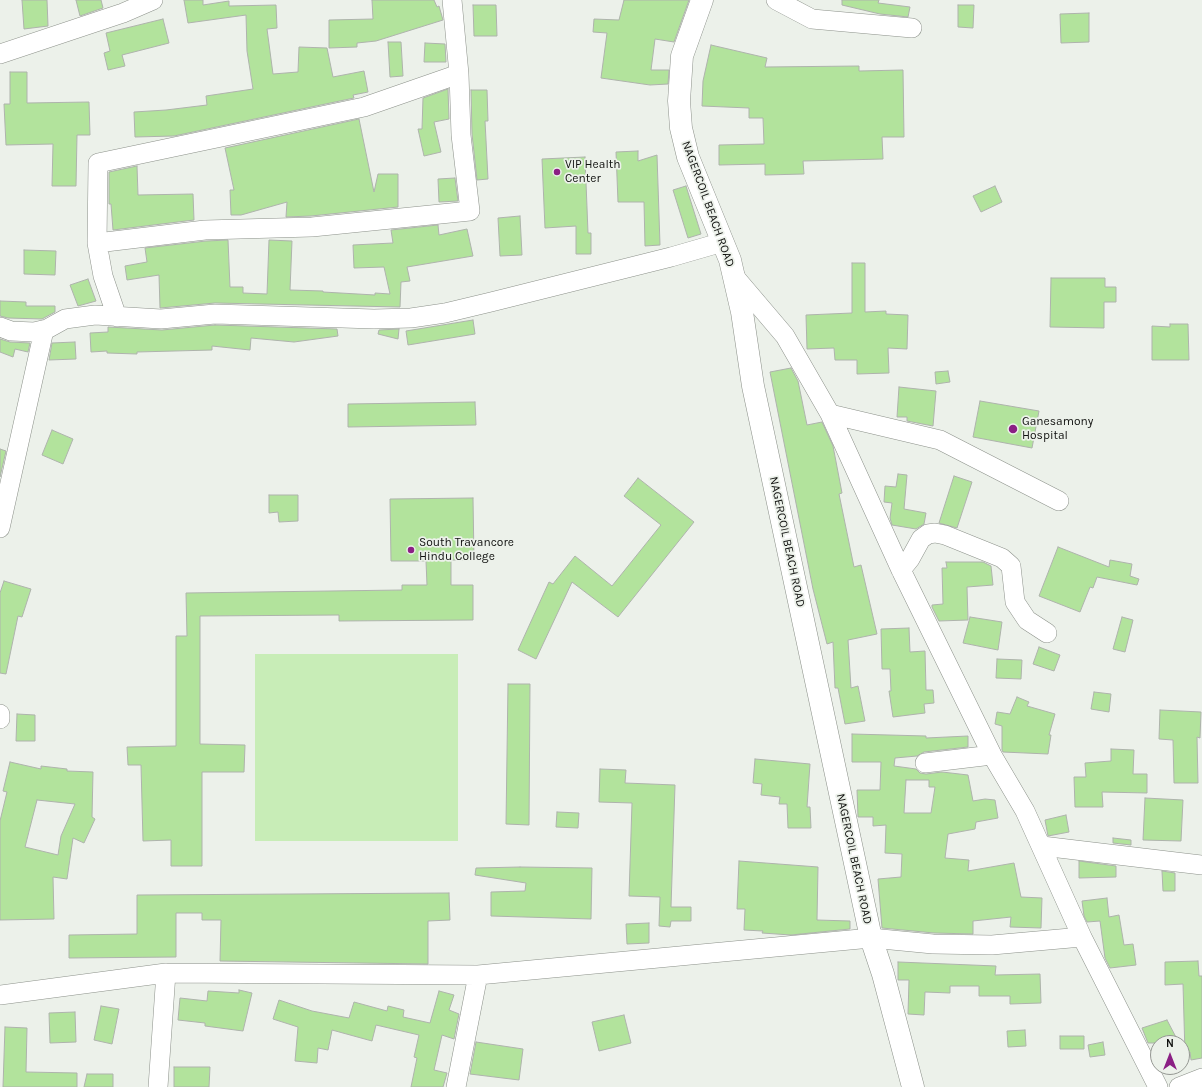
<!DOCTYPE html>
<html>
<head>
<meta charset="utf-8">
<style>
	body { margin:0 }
	#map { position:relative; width:1202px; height:1087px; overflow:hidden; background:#ecf1ea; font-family:Karla,sans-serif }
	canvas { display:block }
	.north { position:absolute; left:1150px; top:1035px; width:40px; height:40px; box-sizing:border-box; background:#ecf1ea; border:1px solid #949792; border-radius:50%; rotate:0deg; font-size:11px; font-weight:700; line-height:16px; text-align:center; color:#10110f }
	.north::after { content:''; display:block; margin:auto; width:14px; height:18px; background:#8b1f84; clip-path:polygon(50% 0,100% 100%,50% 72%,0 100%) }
</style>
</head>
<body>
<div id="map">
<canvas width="1202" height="1087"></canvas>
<div class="north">N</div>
</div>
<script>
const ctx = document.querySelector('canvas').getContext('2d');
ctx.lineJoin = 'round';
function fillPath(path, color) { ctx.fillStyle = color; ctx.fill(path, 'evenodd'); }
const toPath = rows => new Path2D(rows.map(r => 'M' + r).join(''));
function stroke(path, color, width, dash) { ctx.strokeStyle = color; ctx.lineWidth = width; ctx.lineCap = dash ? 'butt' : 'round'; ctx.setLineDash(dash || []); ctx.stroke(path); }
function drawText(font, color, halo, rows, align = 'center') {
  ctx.font = font + ' Karla,sans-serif'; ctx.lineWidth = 3.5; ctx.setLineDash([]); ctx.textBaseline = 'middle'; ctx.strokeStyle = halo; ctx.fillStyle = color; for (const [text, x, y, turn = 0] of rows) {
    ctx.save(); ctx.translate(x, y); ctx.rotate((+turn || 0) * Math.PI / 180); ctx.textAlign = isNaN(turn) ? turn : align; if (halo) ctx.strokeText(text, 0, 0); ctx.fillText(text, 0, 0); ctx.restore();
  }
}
const green = toPath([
	[255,654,458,654,458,841,255,841]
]);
const building = toPath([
	[22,0,47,0,48,26,24,29,22,0],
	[76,0,101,0,103,8,80,16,76,0],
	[184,0,203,0,203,5,229,1,229,6,276,5,277,28,267,29,273,74,298,72,299,47,327,48,333,77,364,71,368,92,353,95,354,98,174,136,135,137,134,112,166,110,207,105,206,96,253,89,247,51,246,15,188,23,184,0],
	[372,0,434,0,437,7,439,6,443,20,376,41,357,43,357,47,329,48,329,20,373,19,372,0],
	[624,0,689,0,674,42,655,39,651,70,669,70,668,84,650,85,601,78,607,33,593,32,594,19,619,20,624,0],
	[842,0,879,0,878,3,910,7,908,17,880,14,842,5,842,0],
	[473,5,496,5,497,36,474,36,473,5],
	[958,5,974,5,973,28,958,27,958,5],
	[1089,13,1089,42,1061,43,1060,14,1089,13],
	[163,19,169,43,122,55,125,66,108,70,104,53,110,51,106,33,163,19],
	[388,42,401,42,403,76,390,77,388,42],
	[425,43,445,44,446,62,424,62,425,43],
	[711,45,767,58,765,67,859,66,859,71,903,70,904,137,882,137,883,159,803,161,804,174,765,175,765,164,719,165,719,145,764,144,763,118,749,118,749,108,702,106,703,81,711,45],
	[10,72,27,72,27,103,89,102,90,135,77,135,76,186,52,186,53,144,6,145,4,104,10,104,10,72],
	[448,89,449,119,434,122,441,152,424,156,418,129,422,129,423,98,448,89],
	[471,90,487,90,488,121,485,121,488,179,477,180,472,134,471,90],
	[359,119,374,192,378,174,398,174,398,207,311,216,286,217,287,202,241,215,231,215,230,190,234,190,225,148,359,119],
	[638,151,638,161,657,155,660,245,645,246,644,202,618,202,616,152,638,151],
	[585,157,588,233,591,233,591,254,576,254,576,226,545,228,542,159,585,157],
	[137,166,138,195,193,194,194,220,113,230,111,204,109,204,109,172,137,166],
	[455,178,458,201,439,202,438,179,455,178],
	[686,186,701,234,688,238,673,190,686,186],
	[995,186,1002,202,981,212,973,196,995,186],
	[520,216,522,255,500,256,498,218,520,216],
	[438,225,439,235,467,229,473,256,407,267,410,281,401,282,400,307,215,303,160,308,159,275,127,280,125,266,147,262,145,248,206,241,228,240,230,287,243,287,243,293,267,294,269,240,292,241,290,290,323,291,323,292,375,295,375,293,390,294,384,267,354,268,353,245,393,243,391,230,438,225],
	[24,250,56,251,55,275,24,274,24,250],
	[852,263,865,263,865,312,886,311,886,314,908,315,907,349,888,348,889,373,857,374,857,360,835,360,834,348,807,349,806,315,852,313,852,263],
	[1051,278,1105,278,1105,287,1116,287,1116,302,1104,302,1104,328,1050,327,1051,278],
	[88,279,96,301,78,306,70,285,88,279],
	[0,301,26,302,26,306,55,306,55,312,42,319,8,318,0,316,0,301],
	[473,320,475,334,408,345,406,331,473,320],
	[1170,324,1188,324,1189,360,1152,360,1152,326,1170,327,1170,324],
	[215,325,337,329,338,336,294,342,251,338,250,350,212,346,212,350,137,352,137,354,107,353,107,351,91,352,90,333,108,332,108,327,162,330,215,325],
	[399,329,398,339,378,334,379,330,399,329],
	[0,339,10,342,30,343,28,352,15,349,13,357,0,352,0,339],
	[75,342,76,359,49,360,52,343,75,342],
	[791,368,798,381,807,425,822,422,833,446,842,493,839,494,854,567,861,565,877,634,848,640,851,688,858,686,865,721,845,724,838,688,835,688,833,642,827,644,813,589,770,372,791,368],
	[948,371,950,382,936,384,935,372,948,371],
	[899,387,936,391,933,426,907,421,907,417,897,417,899,387],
	[980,401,1039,411,1032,448,973,437,980,401],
	[475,402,476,425,348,427,348,404,475,402],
	[52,430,73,439,63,464,42,455,52,430],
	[0,449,6,451,0,477,0,449],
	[898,474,907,475,904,509,926,513,924,524,916,529,892,525,890,518,892,503,884,502,885,486,896,487,898,474],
	[954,476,972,482,957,528,939,523,954,476],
	[638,478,694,522,618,617,572,582,536,659,518,650,549,582,553,584,575,556,612,586,661,525,624,496,638,478],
	[269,495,298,495,298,521,279,522,278,512,269,513,269,495],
	[473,498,474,560,451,560,451,585,473,585,473,620,339,621,339,615,200,616,200,744,245,745,244,772,202,772,202,866,171,866,171,840,143,841,141,765,128,765,127,747,176,746,176,636,187,636,186,593,402,590,402,585,427,585,426,561,391,561,390,499,473,498],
	[1058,547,1109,567,1110,560,1132,564,1130,576,1139,579,1137,585,1097,577,1093,588,1090,587,1080,612,1039,596,1058,547],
	[946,562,983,562,991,566,993,585,967,587,968,620,939,621,932,607,932,605,943,604,942,568,947,568,946,562],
	[4,581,31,589,22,617,18,616,6,674,0,673,0,593,4,581],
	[970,617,1002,622,998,650,963,643,970,617],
	[1122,617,1133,620,1125,652,1113,649,1122,617],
	[909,628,910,652,925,651,926,690,933,690,934,703,924,704,925,713,893,717,889,691,891,691,890,669,882,669,881,629,909,628],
	[1039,647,1060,655,1054,671,1033,664,1039,647],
	[997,659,1022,660,1021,679,996,678,997,659],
	[508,684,530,684,529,825,506,824,508,684],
	[1094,692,1111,694,1109,712,1091,709,1094,692],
	[1017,697,1029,702,1027,706,1055,714,1049,735,1051,735,1048,754,1003,752,1002,750,1002,726,995,724,997,712,1010,714,1017,697],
	[1160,710,1201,712,1200,738,1197,737,1198,783,1174,783,1173,740,1159,739,1160,710],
	[17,714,35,715,35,741,16,741,17,714],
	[852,734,926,736,926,738,968,736,968,747,924,752,917,756,895,758,894,766,916,769,920,773,926,774,942,772,968,775,973,801,985,799,995,800,998,818,976,822,975,829,948,834,945,858,969,860,968,871,1014,863,1021,897,1042,898,1041,928,1010,927,1011,917,973,921,973,934,934,933,882,928,878,879,901,877,902,854,885,853,886,825,873,826,873,817,858,817,857,790,880,790,881,762,852,762,852,734],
	[906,780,929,780,929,787,935,787,931,813,904,813,906,780],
	[1111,749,1134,750,1133,774,1147,774,1147,793,1102,792,1103,807,1075,807,1074,777,1086,777,1085,763,1111,761,1111,749],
	[755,759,810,764,807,807,810,807,811,828,788,828,787,804,779,804,780,797,761,795,762,784,753,783,755,759],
	[10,762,41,769,41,766,67,769,67,771,93,772,92,817,95,819,84,843,73,838,67,879,53,877,54,919,0,920,0,821,7,792,3,791,10,762],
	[37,800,75,804,61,836,58,855,25,847,37,800],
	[600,769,626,770,625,783,675,785,671,907,691,907,691,921,671,921,670,927,659,926,660,897,629,896,632,803,599,802,600,769],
	[1145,798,1183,800,1181,841,1143,840,1145,798],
	[557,812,579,813,578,828,556,827,557,812],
	[1066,815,1069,832,1048,836,1045,820,1066,815],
	[1113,838,1131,840,1131,845,1113,843,1113,838],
	[739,861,818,867,817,920,850,921,850,929,791,935,762,933,763,931,744,930,745,909,737,909,739,861],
	[1079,861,1116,866,1116,877,1079,878,1079,861],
	[520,867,592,868,591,919,491,916,491,892,525,891,526,883,475,875,476,868,520,867],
	[1162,871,1175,873,1175,891,1163,891,1162,871],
	[449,893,450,920,428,921,428,964,220,961,221,920,202,920,202,913,176,913,176,957,69,958,69,935,137,934,137,895,449,893],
	[1107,898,1109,917,1119,915,1124,945,1133,944,1136,965,1110,968,1105,958,1100,921,1087,922,1084,916,1082,901,1107,898],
	[649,923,649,943,627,944,626,924,649,923],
	[1198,961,1199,976,1202,976,1202,1058,1191,1060,1190,1052,1185,1054,1183,984,1165,985,1165,962,1198,961],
	[898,962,996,966,995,975,1040,974,1041,1003,1010,1004,1010,996,979,996,979,986,950,986,950,993,925,992,924,1015,908,1014,909,980,898,980,898,962],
	[239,990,252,993,243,1031,205,1026,205,1023,178,1020,180,998,207,1001,208,991,239,993,239,990],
	[439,991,454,995,449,1010,459,1014,454,1039,442,1035,434,1070,447,1073,443,1087,411,1087,417,1058,414,1057,419,1035,376,1025,372,1041,332,1030,328,1050,318,1048,317,1063,295,1061,298,1027,273,1019,279,1000,312,1011,349,1018,354,1002,387,1011,388,1006,404,1010,403,1017,430,1023,439,991],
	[101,1006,119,1009,112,1044,94,1040,101,1006],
	[75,1012,76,1042,50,1043,49,1013,75,1012],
	[624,1015,631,1043,599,1051,592,1022,624,1015],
	[1167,1020,1179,1043,1148,1043,1142,1028,1167,1020],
	[5,1027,27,1028,26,1072,77,1073,77,1087,3,1087,5,1027],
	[1025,1030,1026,1046,1008,1047,1007,1031,1025,1030],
	[1060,1036,1084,1036,1084,1049,1060,1049,1060,1036],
	[476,1042,523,1049,519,1080,470,1074,476,1042],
	[1103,1042,1105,1055,1090,1057,1088,1045,1103,1042],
	[174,1067,210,1067,209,1087,174,1087,174,1067],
	[87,1074,113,1074,113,1087,84,1087,87,1074]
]);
const minor = toPath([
	[776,0,812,19,912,28],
	[0,54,123,13,153,0],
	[97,243,205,230,312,227,470,211,461,135,459,74],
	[734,276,785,336,830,414,901,570,992,755,1025,811,1082,937,1158,1087],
	[117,317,103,276,97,243,98,163,364,107,459,74,452,0],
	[0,327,11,331,34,332,47,329,65,319,95,315,161,319,215,314,374,319,411,318,445,313,491,302,671,257,723,242],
	[830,414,940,440,1059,501],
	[0,528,44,330],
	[901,570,910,559,921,539,928,534,935,533,945,535,1002,558,1011,566,1015,602,1027,620,1047,633],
	[0,714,0,719],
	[925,763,992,755],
	[1042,846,1202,865],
	[0,995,166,973,478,975,871,938,933,944,992,945,1082,937],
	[158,1087,166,973],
	[456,1087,478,975],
	[1179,1087,1202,1078]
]);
const major = toPath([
	[702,0,682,56,679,101,681,128,688,157,730,260,742,312,753,386,871,938,883,974,913,1087]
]);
const markers = [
	[557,172,4,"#8b1f84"],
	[1013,429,5,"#8b1f84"],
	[411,550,4,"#8b1f84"]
];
const poiNames = [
	["VIP Health",565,165],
	["Center",565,179],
	["Ganesamony",1022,422],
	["Hospital",1022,436],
	["South Travancore",419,543],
	["Hindu College",419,557]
];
const streetNames = [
	["NAGERCOIL BEACH ROAD",708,204,70],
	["NAGERCOIL BEACH ROAD",787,542,78],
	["NAGERCOIL BEACH ROAD",854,859,78]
];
fillPath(green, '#c8edb7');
fillPath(building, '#b2e39c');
stroke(building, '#aeb3ac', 1);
stroke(minor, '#8c918a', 20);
stroke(major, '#8c918a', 23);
stroke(minor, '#fff', 19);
stroke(major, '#fff', 22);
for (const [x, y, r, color] of markers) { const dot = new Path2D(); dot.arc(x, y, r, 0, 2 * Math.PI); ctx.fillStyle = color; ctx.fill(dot); stroke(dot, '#ecf1ea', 1.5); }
drawText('12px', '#10110f', '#ecf1ea', poiNames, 'left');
drawText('12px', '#10110f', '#ecf1ea', streetNames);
</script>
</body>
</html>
